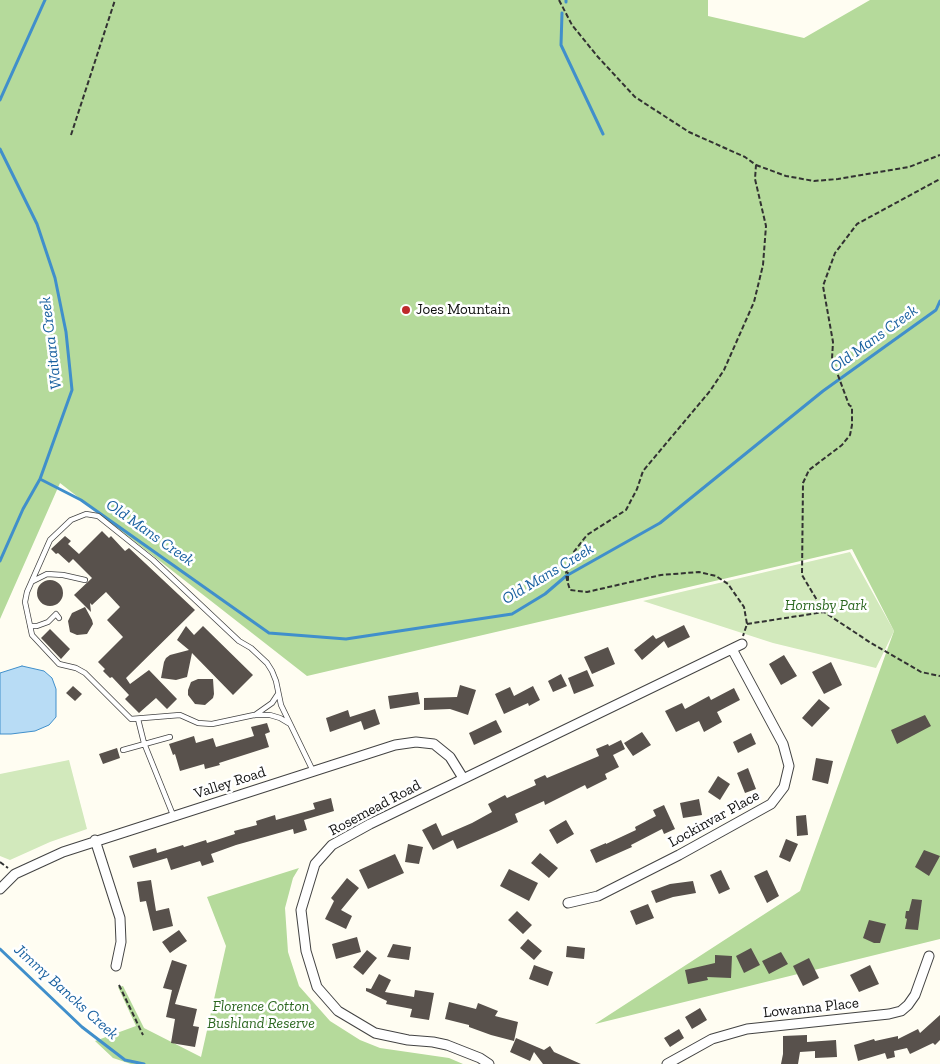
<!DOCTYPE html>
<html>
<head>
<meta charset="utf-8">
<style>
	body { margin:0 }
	canvas { display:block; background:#fffdf2 }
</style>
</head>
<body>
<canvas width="940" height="1064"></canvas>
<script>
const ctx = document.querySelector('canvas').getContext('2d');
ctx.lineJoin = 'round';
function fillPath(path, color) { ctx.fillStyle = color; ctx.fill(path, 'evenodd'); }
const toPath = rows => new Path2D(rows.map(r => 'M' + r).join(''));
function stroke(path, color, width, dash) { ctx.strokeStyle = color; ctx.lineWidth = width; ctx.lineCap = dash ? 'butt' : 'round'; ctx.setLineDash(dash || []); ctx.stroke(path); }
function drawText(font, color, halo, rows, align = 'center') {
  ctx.font = font + ' "Zilla Slab",serif'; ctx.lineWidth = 5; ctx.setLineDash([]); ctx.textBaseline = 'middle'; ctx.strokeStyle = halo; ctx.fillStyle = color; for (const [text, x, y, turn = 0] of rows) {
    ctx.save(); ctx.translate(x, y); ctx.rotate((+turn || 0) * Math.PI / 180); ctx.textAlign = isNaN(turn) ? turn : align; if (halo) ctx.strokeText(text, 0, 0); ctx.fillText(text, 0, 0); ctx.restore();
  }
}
const green = toPath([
	[850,552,894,631,876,668,773,643,643,601],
	[69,760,87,829,50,842,10,860,0,856,0,774]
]);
const forest = toPath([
	[0,0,708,0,708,16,804,38,870,0,940,0,940,939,595,1024,800,891,894,631,852,549,307,676,60,483,0,619],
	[299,868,293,878,285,908,288,952,299,986,330,1021,360,1040,380,1048,449,1058,463,1064,131,1064,113,1058,95,1041,136,1026,118,987,123,986,144,1028,201,1057,226,946,207,897]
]);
const water = toPath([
	[22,666,44,671,52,678,56,689,56,717,49,725,35,731,11,734,0,734,0,673,22,666]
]);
const stream = toPath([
	[566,2,566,0],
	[562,13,561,45,603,134],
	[0,100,45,0],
	[0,149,37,224,55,278,66,332,72,390,40,479,23,509,0,561],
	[40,479,81,500,269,633,346,639,512,614,545,594,566,576,660,523,823,391,936,310,940,301],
	[0,949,82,1027,125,1060,144,1064]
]);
const building = toPath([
	[102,531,109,538,111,536,125,551,129,548,195,610,126,678,130,684,149,670,177,699,167,709,156,698,139,713,125,699,129,695,112,677,110,678,103,671,105,669,98,662,123,637,107,620,120,607,106,592,92,605,90,603,91,612,74,595,92,578,73,559,69,563,58,553,56,554,51,549,65,536,71,541,68,544,79,554],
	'37 593a13 13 0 1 1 26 0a13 13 0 1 1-26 0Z',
	[85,607,92,620,93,624,87,634,77,635,70,632,68,621,72,613],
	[684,625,690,637,668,648,664,641,642,660,634,650,653,635,656,639],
	[186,626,194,635,203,626,253,675,233,695,192,653,187,677,176,680,161,678,164,662,166,658,170,655,189,650,177,640],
	[50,629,70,649,61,659,41,638],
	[608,647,615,664,592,674,584,657],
	[784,655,797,676,781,685,769,664],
	[831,662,842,685,824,694,812,672],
	[587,670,594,686,574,694,568,678],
	[561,674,567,686,553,692,548,681],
	[198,679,213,679,214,694,213,698,205,705,195,704,188,695,188,690,191,682],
	[460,685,476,690,468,715,450,709,424,710,424,698,457,697],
	[73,686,82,694,75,701,66,693],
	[533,686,540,700,529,706,528,703,504,714,495,694,510,687,514,696],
	[734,688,740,700,717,712,722,722,704,732,699,721,676,732,665,711,682,703,685,709,709,696,711,700],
	[418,692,420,704,390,709,388,696],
	[819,699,830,708,812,727,802,718],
	[375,709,380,724,364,730,361,721,330,732,326,718,348,710,350,717],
	[925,715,931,726,897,744,891,730],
	[496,720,502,732,474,745,469,733],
	[267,723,270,732,265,734,269,747,219,763,220,765,205,769,204,764,180,771,175,754,173,755,169,744,194,736,196,743,213,738,216,747,254,736,251,727],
	[642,732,651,745,633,756,624,743],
	[751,733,756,744,738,753,733,742],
	[621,740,625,749,613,755,619,767,605,774,607,779,587,789,585,785,545,805,544,801,515,814,518,822,501,830,457,849,453,840,433,850,422,830,436,823,442,836,472,823,492,812,488,804,505,795,507,798,536,785,534,780,545,775,547,778,599,756,596,749,608,744,609,746],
	[117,748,120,758,103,764,99,754],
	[816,758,833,761,828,784,812,780],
	[748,768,756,789,745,793,737,773],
	[718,776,730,784,720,800,708,792],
	[331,798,334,811,304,820,307,830,294,834,293,829,236,845,211,854,214,862,202,866,200,861,171,870,167,858,133,868,129,856,156,848,157,853,183,845,184,847,206,840,207,843,235,834,234,831,257,825,256,821,275,815,276,820,315,809,313,803],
	[699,799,702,815,683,818,680,803],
	[664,805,675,829,664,834,662,829,631,845,632,847,596,863,590,850,606,843,606,844,636,830,635,827,656,816,653,810],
	[806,815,808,835,797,836,796,816],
	[566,820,574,834,557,844,549,830],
	[786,839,798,844,790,862,779,857],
	[408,844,423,847,419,864,405,862],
	[924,850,940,856,929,876,915,867],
	[540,853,558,868,549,878,531,863],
	[395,854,404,873,368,889,359,870],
	[509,869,538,883,529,901,500,886],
	[721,870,730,889,719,894,710,875],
	[767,870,779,896,767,903,754,876],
	[347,878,359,888,341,910,352,916,346,929,325,919,334,901,331,898],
	[151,880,156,911,169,908,173,926,153,931,146,901,140,902,137,882],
	[693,881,696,893,673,897,656,903,651,891,670,884],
	[912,899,922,900,918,930,905,929,907,919,905,918,906,911,909,911],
	[648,904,654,918,636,925,630,911],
	[517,911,532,925,523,934,508,920],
	[869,920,886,924,880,943,874,943,863,938],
	[179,930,187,941,170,953,162,942],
	[357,937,361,952,336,959,332,944],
	[528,939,542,951,534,960,520,948],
	[393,944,411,947,409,960,387,957],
	[567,946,585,948,584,959,566,957],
	[751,948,760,965,744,973,736,956],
	[367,950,377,958,363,975,353,967],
	[781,952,788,964,769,974,762,961],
	[715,955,732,956,731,978,707,977,708,980,688,984,685,970,715,963],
	[809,958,819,978,803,986,793,966],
	[172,960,187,965,175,1004,197,1009,193,1026,199,1027,195,1047,171,1043,175,1019,166,1017,172,990,163,988],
	[534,965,553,972,548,986,529,979],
	[870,965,879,984,859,992,850,975],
	[379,974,391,980,385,992,414,997,415,990,434,993,429,1020,410,1017,412,1009,386,1004,387,1001,366,991,366,988,371,989],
	[449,1002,476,1009,478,1003,498,1011,495,1016,518,1022,514,1041,491,1035,469,1027,469,1025,445,1019],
	[700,1008,707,1020,692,1029,685,1017],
	[940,1015,940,1040,935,1045,933,1043,910,1054,907,1048,894,1051,895,1057,887,1059,885,1053,858,1061,854,1045,874,1039,875,1041,898,1036,898,1039,918,1029,920,1033],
	[679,1029,684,1038,670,1047,664,1038],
	[807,1035,807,1042,836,1040,837,1057,815,1058,815,1051,800,1052,798,1064,781,1064,783,1054,783,1036],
	[516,1038,544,1050,550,1046,554,1052,581,1064,543,1064,534,1052,530,1061,510,1052]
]);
const path = toPath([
	[559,0,572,25,598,57,635,97,689,132,745,157,756,165,755,179,766,226,763,265,754,302,724,370,710,391,643,471,637,489,626,510,587,535,573,553,566,573,567,580,570,590,587,592,661,575,699,572,716,576,728,584,744,607,747,624,743,636],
	[71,135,115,0],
	[756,165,786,176,814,181,838,179,909,167,940,155],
	[567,580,568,580,568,573,567,573],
	[824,612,802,575,803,483,809,470,842,445,850,435,852,425,852,407,849,405,832,359,833,342,823,286,835,253,857,224,940,179],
	[747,624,824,612,871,643,921,672,940,676],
	[0,862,8,868],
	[119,985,143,1035]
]);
const lane = toPath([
	[33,581,47,574,63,575,85,580],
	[30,626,37,626,48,622,56,614,59,618],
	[255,715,272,703,278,694],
	[138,719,144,743,173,815],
	[290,724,280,718,270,715,254,715,212,724,198,723,180,715,131,719,85,673,76,668,59,664,32,635,25,602,27,592,50,540,71,520,86,514,98,516,153,560,239,641,251,648,267,663,272,671,276,681,281,705,313,771],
	[123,750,170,737]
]);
const street = toPath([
	[95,840,120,918,121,942,116,966],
	[0,889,15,874,63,852,395,745,416,742,434,744,450,757,463,778],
	[568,903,598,896,679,855,771,804,784,787,789,766,783,744,732,649],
	[489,1064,480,1058,447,1045,433,1042,408,1040,375,1033,338,1011,317,987,306,951,301,910,315,864,332,845,370,824,742,644],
	[667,1064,712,1039,747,1029,889,1014,901,1011,908,1005,915,995,929,956]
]);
const markers = [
	[406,310,5,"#be292b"]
];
const poiNames = [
	["Joes Mountain",416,310]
];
const parkNames = [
	["Hornsby Park",826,606],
	["Florence Cotton",261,1007],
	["Bushland Reserve",261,1024]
];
const streetNames = [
	["Valley Road",230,783,-18],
	["Rosemead Road",375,808,-28],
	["Lockinvar Place",714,819,-29],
	["Lowanna Place",811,1008,-6]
];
const waterNames = [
	["Old Mans Creek",874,339,-36],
	["Waitara Creek",51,343,-97],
	["Old Mans Creek",150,533,35],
	["Old Mans Creek",548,574,-31],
	["Jimmy Bancks Creek",66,992,42]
];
fillPath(green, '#d2e9bc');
fillPath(forest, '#b5da9b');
fillPath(water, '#b8dcf5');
stroke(water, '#408fcb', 1);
stroke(stream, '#408fcb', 3);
fillPath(building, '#58514c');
stroke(lane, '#434343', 6);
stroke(street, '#434343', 11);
stroke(path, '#323232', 2, [5, 2.5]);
stroke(lane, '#fff', 4.5);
stroke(street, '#fff', 9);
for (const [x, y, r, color] of markers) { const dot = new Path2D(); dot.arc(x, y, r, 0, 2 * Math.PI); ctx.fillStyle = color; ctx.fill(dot); stroke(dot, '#fff', 2); }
drawText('15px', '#101010', '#fff', poiNames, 'left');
drawText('italic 15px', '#2c6720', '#fff', parkNames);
drawText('15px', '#101010', '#fff', streetNames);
drawText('italic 16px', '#1a61a0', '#fff', waterNames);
</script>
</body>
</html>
